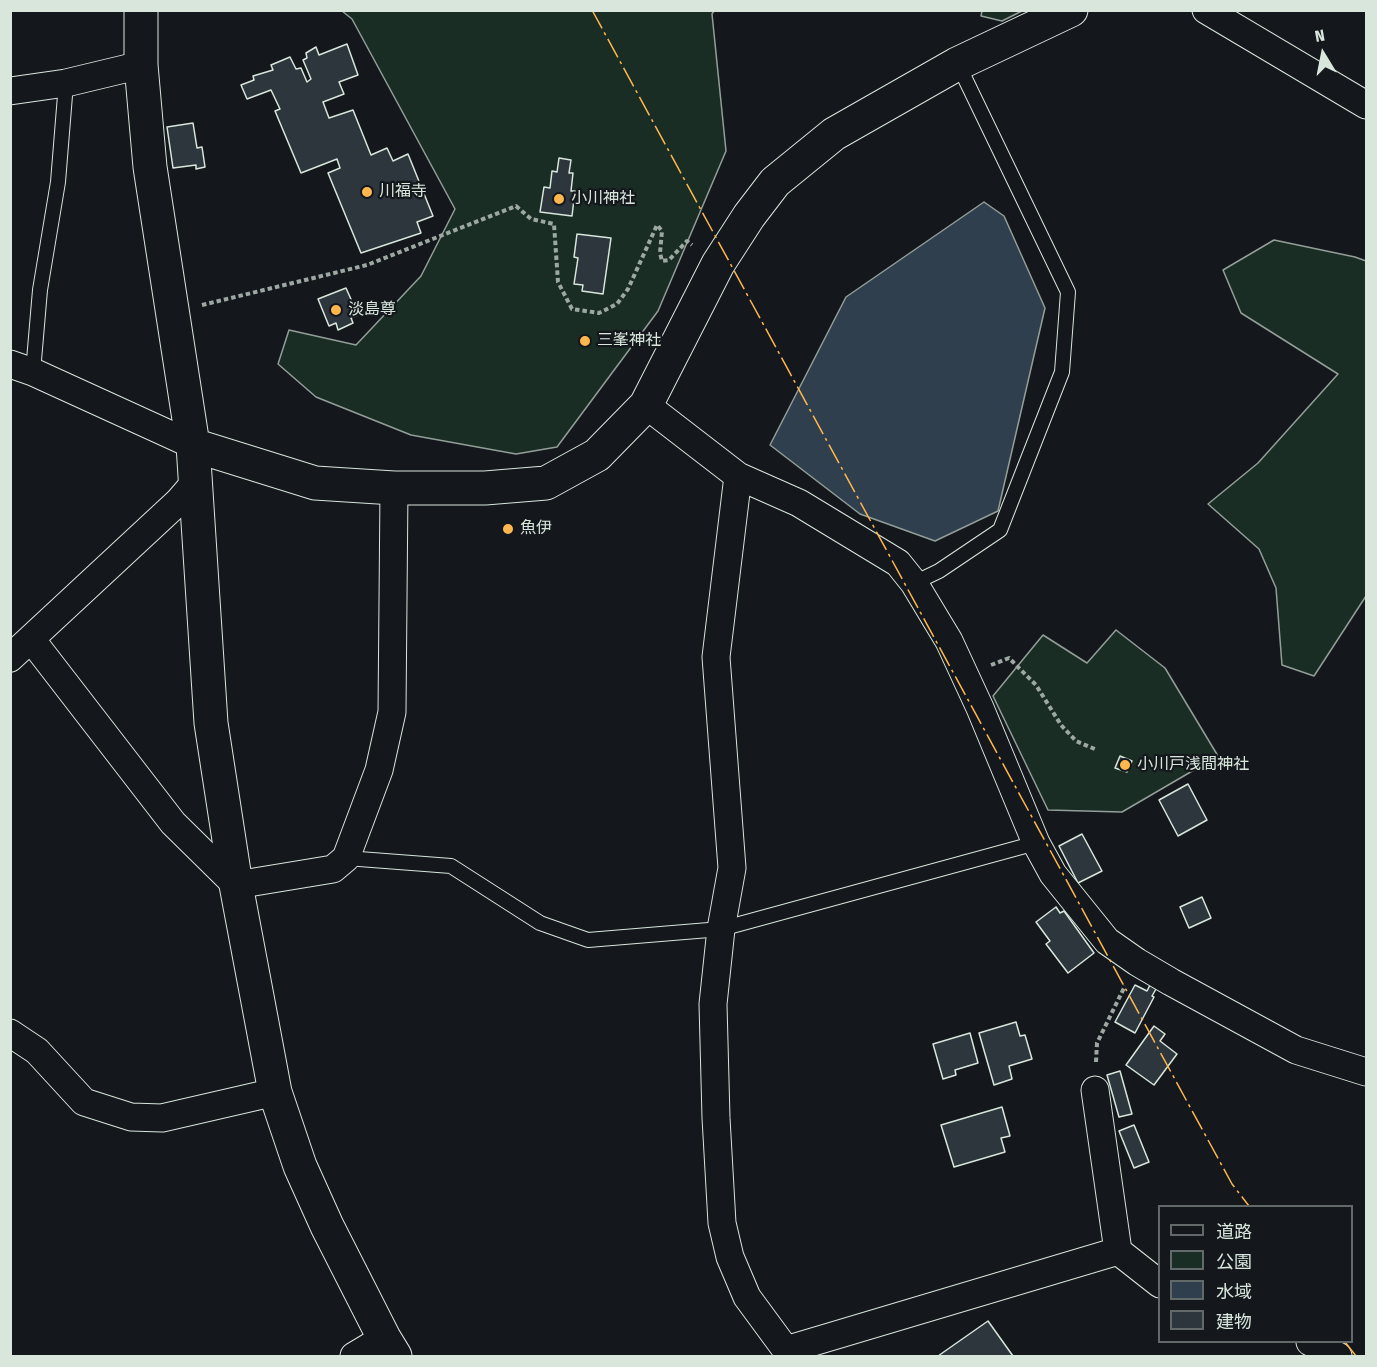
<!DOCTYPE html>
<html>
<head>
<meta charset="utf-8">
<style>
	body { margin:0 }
	#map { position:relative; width:1377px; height:1367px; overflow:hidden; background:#14181c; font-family:"Fira Sans Condensed","Noto Sans JP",sans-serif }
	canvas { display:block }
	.frame { position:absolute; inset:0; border:12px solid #d8e6dc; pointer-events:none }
	.legend { position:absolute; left:1158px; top:1205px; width:195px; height:138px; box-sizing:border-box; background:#14181c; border:2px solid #626a69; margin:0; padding:8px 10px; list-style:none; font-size:18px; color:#d8e6dc }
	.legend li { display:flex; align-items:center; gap:12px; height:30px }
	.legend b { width:30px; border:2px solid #626a69 }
	.north { position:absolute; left:1293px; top:24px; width:60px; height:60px; -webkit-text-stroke:4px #14181c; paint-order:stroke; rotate:350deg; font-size:16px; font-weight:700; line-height:24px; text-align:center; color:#d8e6dc }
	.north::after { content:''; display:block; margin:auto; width:21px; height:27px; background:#d8e6dc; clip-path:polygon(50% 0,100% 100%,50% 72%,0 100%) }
</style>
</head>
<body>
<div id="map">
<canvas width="1377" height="1367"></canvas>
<div class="frame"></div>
<ul class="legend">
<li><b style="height:8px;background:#14181c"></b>道路</li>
<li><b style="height:16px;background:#1a2d24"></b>公園</li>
<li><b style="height:16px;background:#2f3f4d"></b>水域</li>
<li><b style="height:16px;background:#2c363c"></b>建物</li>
</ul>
<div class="north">N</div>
</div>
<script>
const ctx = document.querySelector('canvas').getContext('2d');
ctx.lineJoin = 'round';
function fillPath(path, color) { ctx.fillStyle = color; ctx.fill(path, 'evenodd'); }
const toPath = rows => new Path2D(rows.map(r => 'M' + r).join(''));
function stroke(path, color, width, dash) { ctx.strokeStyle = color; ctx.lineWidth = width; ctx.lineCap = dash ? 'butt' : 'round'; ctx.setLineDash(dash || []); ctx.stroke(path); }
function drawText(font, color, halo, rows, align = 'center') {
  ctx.font = font + ' "Fira Sans Condensed","Noto Sans JP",sans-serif'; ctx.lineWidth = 4.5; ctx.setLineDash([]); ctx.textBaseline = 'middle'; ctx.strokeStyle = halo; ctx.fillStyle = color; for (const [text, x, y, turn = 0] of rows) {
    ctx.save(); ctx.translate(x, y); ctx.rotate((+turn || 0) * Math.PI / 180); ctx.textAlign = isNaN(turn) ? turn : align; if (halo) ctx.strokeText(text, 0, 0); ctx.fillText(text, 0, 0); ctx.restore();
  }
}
const green = toPath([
	[342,11,714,11,712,14,726,151,658,311,557,447,516,454,411,435,316,397,278,364,289,330,356,345,421,276,455,209,352,19,342,11],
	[982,11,982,10,1022,11,1002,21,981,16,982,11],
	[1274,240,1355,257,1366,261,1366,596,1314,676,1282,665,1276,588,1259,549,1208,504,1258,463,1338,374,1241,313,1223,270,1274,240],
	[1116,630,1165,668,1218,756,1122,812,1048,810,993,696,1043,635,1087,663,1116,630]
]);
const water = toPath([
	[984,202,1004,216,1045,308,998,511,935,541,860,514,770,445,846,297,984,202]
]);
const building = toPath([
	[347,44,358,75,339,82,344,94,323,102,329,118,353,110,371,155,387,148,393,161,408,154,433,216,417,222,421,233,361,253,328,173,340,168,337,159,301,173,275,111,280,109,271,90,247,99,241,85,254,80,253,76,273,70,271,65,290,57,296,69,301,68,307,82,311,79,303,60,307,58,306,53,316,47,319,55,347,44],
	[193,123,197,148,202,147,205,167,196,169,196,165,173,168,167,127,193,123],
	[559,158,571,160,569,173,573,173,571,191,575,191,572,216,540,212,544,187,550,188,552,171,557,172,559,158],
	[577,234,611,238,603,294,582,291,583,285,574,284,578,258,574,257,577,234],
	[346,288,358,315,351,318,353,323,338,330,336,323,329,326,318,299,346,288],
	[1120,756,1132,761,1127,772,1115,768,1120,756],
	[1188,784,1207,820,1178,836,1159,800,1188,784],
	[1082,834,1102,871,1078,883,1059,846,1082,834],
	[1202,897,1211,918,1189,928,1180,907,1202,897],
	[1056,907,1060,913,1064,911,1094,953,1068,973,1046,944,1050,941,1036,922,1056,907],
	[1135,985,1147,991,1150,985,1156,989,1152,996,1154,997,1135,1033,1115,1022,1135,985],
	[1016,1022,1020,1036,1025,1035,1032,1059,1009,1066,1012,1079,994,1085,979,1033,1016,1022],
	[1154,1026,1165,1034,1160,1041,1177,1054,1154,1085,1126,1065,1154,1026],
	[970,1033,978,1063,955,1070,956,1075,943,1079,933,1044,970,1033],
	[1120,1071,1132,1114,1119,1117,1107,1075,1120,1071],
	[1002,1107,1010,1136,1001,1138,1005,1152,954,1167,941,1125,1002,1107],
	[1134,1125,1149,1162,1134,1168,1119,1131,1134,1125],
	[988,1321,1013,1356,938,1356,988,1321]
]);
const path = toPath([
	[202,305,367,265,516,206,531,219,554,224,558,282,572,309,599,313,617,304,628,289,657,225,662,231,660,253,662,261,669,260,687,241,692,245],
	[991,665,1009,658,1036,685,1061,725,1076,741,1097,750],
	[1096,1062,1097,1043,1125,986]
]);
const lane = toPath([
	[33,372,40,290,58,182,66,83],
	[914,583,939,571,1000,530,1062,372,1068,292,958,64],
	[346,858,451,866,540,923,588,940,721,929,1036,843]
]);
const street = toPath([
	[1206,10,1366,105],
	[10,91,66,83,141,65],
	[10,364,33,372,193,445],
	[646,405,738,476,799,503,898,563,914,583,949,641,980,708,1036,843,1053,874,1107,941,1137,962,1171,982,1296,1050,1366,1072],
	[738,476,716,657,732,868,721,929,713,1004,716,1118,722,1223,730,1257,747,1297,786,1350,789,1356],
	[31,639,173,823,236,885,333,869,346,858,379,770,392,712,394,488],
	[10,658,178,502,197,480],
	[10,1033,37,1051,84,1102,131,1117,162,1118,275,1092],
	[1095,1090,1118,1251,1160,1284],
	[1310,1342,1338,1356],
	[786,1350,1118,1251],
	[354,1356,384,1338]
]);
const secondary = toPath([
	[141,10,141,65,150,167,193,445,211,723,236,885,275,1092,300,1166,327,1226,384,1338,395,1356],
	[193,445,315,483,394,488,485,488,546,483,597,455,646,405,718,264,749,216,775,182,834,134,957,64,1071,10]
]);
const power = toPath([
	[592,10,1232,1184,1249,1206],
	[1345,1342,1356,1356]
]);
const markers = [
	[367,192,6,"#ffb74d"],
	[559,199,6,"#ffb74d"],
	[336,310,6,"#ffb74d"],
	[585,341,6,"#ffb74d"],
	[508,529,6,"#ffb74d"],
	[1125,765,6,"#ffb74d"]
];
const poiNames = [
	["川福寺",379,192],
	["小川神社",571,199],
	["淡島尊",348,310],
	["三峯神社",597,341],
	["魚伊",520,529],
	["小川戸浅間神社",1137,765]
];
fillPath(green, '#1a2d24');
stroke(green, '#939e99', 1.5);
fillPath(water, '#2f3f4d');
stroke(water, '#939e99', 1.5);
fillPath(building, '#2c363c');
stroke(building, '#d8e6dc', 1.5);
stroke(lane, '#d8e6dc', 16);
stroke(street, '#d8e6dc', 29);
stroke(secondary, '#d8e6dc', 35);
stroke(path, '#9da8a2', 4, [4.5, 3]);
stroke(lane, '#14181c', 14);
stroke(street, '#14181c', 27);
stroke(secondary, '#14181c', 33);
stroke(power, '#ffb74d', 1.5, [21, 4.5, 3, 4.5]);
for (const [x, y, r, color] of markers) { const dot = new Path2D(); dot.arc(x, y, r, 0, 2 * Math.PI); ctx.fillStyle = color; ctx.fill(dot); stroke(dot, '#14181c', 2); }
drawText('16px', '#d8e6dc', '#14181c', poiNames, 'left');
</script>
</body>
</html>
